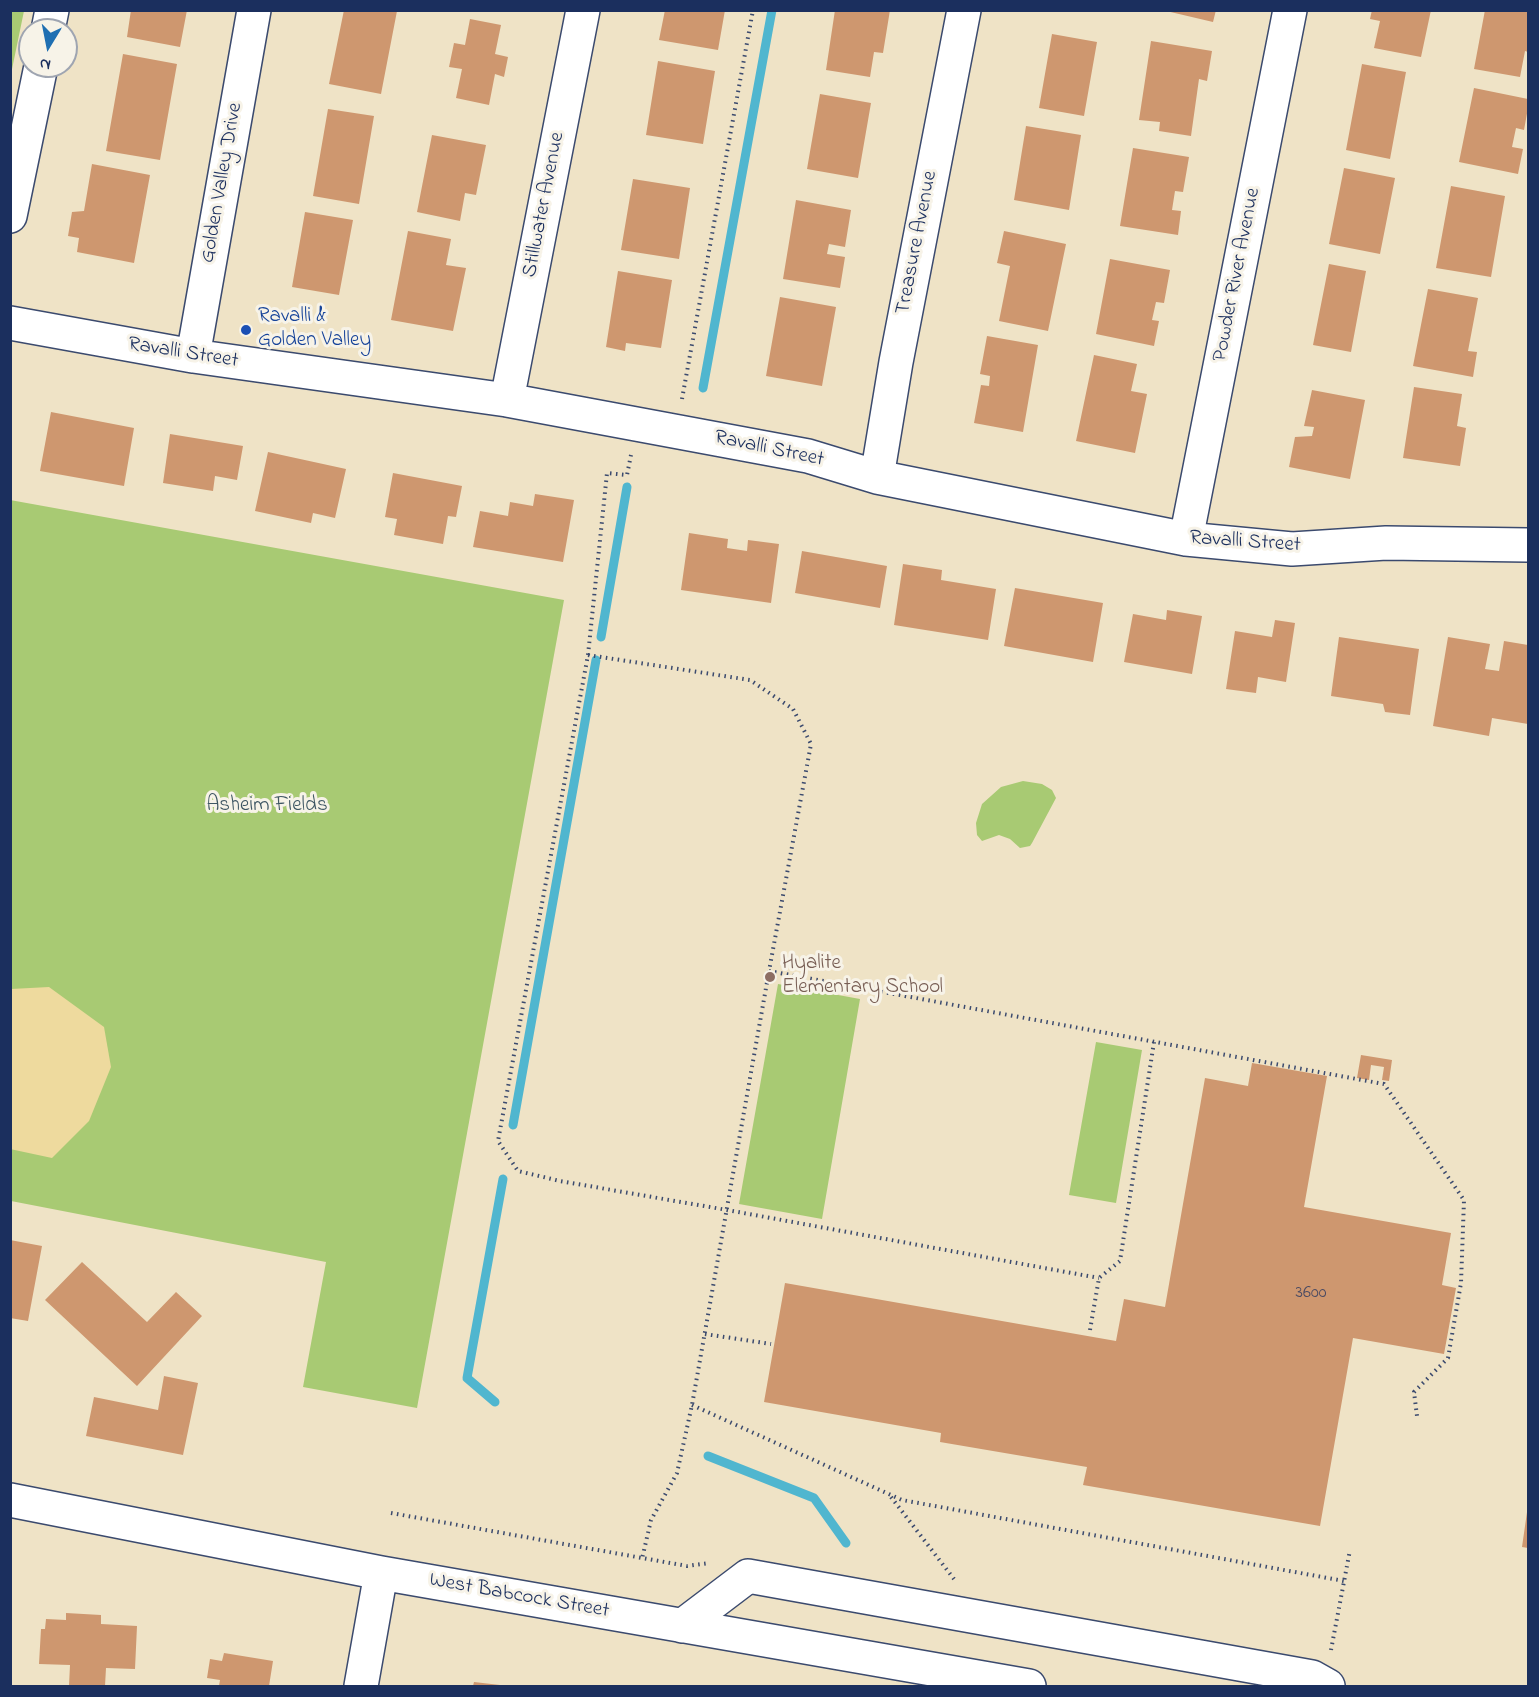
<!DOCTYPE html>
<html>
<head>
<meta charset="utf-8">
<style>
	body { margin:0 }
	#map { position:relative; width:1539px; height:1697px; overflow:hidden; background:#efe3c6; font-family:"Indie Flower",sans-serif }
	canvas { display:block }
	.frame { position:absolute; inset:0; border:12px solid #1b2f5e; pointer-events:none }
	.north { position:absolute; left:18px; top:18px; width:60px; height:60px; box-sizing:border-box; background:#f7f3e8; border:2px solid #9fa5b1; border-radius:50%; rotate:190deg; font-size:16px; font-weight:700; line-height:24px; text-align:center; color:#1b2f5e }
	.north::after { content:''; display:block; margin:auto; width:21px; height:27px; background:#1f6fb2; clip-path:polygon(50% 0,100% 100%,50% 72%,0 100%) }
</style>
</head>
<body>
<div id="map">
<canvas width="1539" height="1697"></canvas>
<div class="frame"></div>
<div class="north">N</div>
</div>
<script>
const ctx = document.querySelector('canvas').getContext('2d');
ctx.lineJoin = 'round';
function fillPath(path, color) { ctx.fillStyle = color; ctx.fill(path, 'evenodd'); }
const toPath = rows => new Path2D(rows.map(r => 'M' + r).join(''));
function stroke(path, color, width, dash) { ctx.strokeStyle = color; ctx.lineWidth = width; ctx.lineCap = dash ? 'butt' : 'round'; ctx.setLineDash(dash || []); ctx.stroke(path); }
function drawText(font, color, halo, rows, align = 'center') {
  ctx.font = font + ' "Indie Flower",sans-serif'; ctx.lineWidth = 6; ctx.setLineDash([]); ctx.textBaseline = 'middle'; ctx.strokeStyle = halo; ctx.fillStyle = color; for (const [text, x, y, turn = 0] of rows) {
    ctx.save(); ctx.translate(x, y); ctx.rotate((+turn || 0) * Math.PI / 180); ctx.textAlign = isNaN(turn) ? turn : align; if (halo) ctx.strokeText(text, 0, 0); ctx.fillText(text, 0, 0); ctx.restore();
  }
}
const green = toPath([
	[11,10,24,11,11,74,10,11],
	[10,500,564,600,417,1408,303,1387,326,1262,11,1201],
	[1023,781,1042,784,1052,790,1056,798,1032,843,1030,846,1020,848,1010,839,999,835,982,841,977,835,976,823,982,804,1001,787],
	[778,984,860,999,822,1219,739,1204],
	[1096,1042,1142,1050,1116,1203,1069,1195]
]);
const sand = toPath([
	[49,987,104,1027,111,1067,89,1121,52,1158,10,1149,11,989]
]);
const stream = toPath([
	[703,388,772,10],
	[601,637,627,487],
	[513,1125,596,660],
	[495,1402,467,1378,503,1179],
	[708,1456,814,1498,846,1543]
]);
const building = toPath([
	[131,10,187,10,180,47,127,37],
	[344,10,397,11,381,94,329,84],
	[665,10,725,10,718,50,659,40],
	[835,10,890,10,883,53,874,52,870,77,826,70],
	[1162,10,1216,10,1213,22],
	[1372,10,1431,10,1421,57,1374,48,1380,21,1370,19],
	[1485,10,1528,10,1528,52,1525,51,1520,77,1474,69],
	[470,19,501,25,495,54,508,57,504,77,495,74,489,105,456,98,462,69,449,67,454,43,465,45],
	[1052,34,1097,42,1084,116,1039,108],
	[1151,41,1212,51,1207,81,1199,79,1191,136,1159,131,1160,122,1139,120],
	[123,54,177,64,160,160,106,151],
	[658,61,715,71,703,144,646,135],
	[1362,64,1406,72,1390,159,1346,150],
	[1474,88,1528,99,1528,108,1524,130,1516,128,1512,147,1523,149,1518,174,1459,162],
	[820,94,871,103,858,178,807,169],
	[328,109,374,116,359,204,313,196],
	[1026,126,1081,135,1069,210,1014,200],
	[432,135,486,145,476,195,465,193,460,221,417,212],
	[1133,148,1189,157,1183,192,1175,191,1172,210,1181,211,1178,235,1120,226],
	[92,164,150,175,134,263,77,252,79,238,68,236,72,212,84,211],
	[1344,168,1395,178,1380,254,1329,244],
	[633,179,690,188,679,259,621,250],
	[1451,186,1505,196,1491,277,1436,268],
	[796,200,851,210,845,247,829,244,827,254,845,257,840,288,783,279],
	[305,212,353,220,339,295,292,287],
	[408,231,451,239,446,265,466,268,453,331,391,320],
	[1004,231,1066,244,1048,331,999,321,1010,266,997,263],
	[1110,259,1170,270,1164,303,1156,302,1152,320,1159,321,1154,346,1096,334],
	[1329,264,1366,271,1351,352,1313,345],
	[618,271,672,280,661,348,626,343,625,351,606,347],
	[1428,289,1478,298,1468,351,1477,352,1473,377,1413,366],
	[780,297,836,307,822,386,766,376],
	[987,336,1038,345,1023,432,974,423,981,385,989,386,990,376,980,374],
	[1094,355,1137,364,1131,391,1147,394,1135,453,1076,441],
	[1414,387,1462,394,1457,426,1466,428,1460,466,1403,458],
	[1312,390,1365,400,1350,479,1289,467,1295,437,1312,436,1314,427,1304,426],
	[51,412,134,428,124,486,40,471],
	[170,434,243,446,237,480,215,476,213,491,163,483],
	[268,452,346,469,335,518,313,513,311,523,255,511],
	[393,473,462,486,456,517,448,516,443,544,394,535,397,519,385,517],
	[535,494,574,500,563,562,473,547,480,511,508,516,510,502,533,506],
	[689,533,728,539,727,548,747,551,748,540,779,544,771,603,681,590],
	[802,551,887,566,880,608,795,593],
	[903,564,942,570,941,580,996,589,988,640,894,625],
	[1015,588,1103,603,1093,662,1004,646],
	[1167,610,1202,616,1192,674,1124,662,1133,614,1166,620],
	[1275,620,1295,623,1286,682,1258,677,1256,693,1226,689,1235,631,1272,637],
	[1339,637,1419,649,1410,715,1385,712,1383,704,1331,696],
	[1448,637,1490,644,1485,669,1499,671,1504,641,1528,645,1528,724,1492,718,1489,736,1433,726],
	[1361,1055,1392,1060,1389,1081,1382,1080,1384,1067,1371,1065,1369,1080,1357,1078],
	[1252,1063,1327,1076,1304,1207,1451,1233,1442,1285,1456,1288,1444,1354,1353,1338,1320,1526,1083,1485,1087,1467,940,1442,941,1433,764,1402,785,1283,1116,1341,1124,1299,1165,1307,1205,1078,1248,1086],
	[10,1240,42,1246,28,1321,10,1318],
	[82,1262,147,1322,176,1292,202,1316,137,1386,45,1300],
	[164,1376,198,1383,183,1455,86,1436,94,1397,158,1410],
	[1527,1512,1528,1513,1528,1548,1522,1547],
	[66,1613,101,1615,101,1624,137,1626,135,1669,106,1668,105,1686,69,1686,70,1665,39,1664,41,1629,45,1629,46,1619,66,1620],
	[224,1653,273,1661,269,1686,219,1686,220,1680,207,1678,210,1659,222,1661],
	[474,1682,500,1685,500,1686,473,1686]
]);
const path = toPath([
	[682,399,753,10],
	[631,455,627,475,607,473,588,655,498,1141,518,1171,560,1181,727,1210,1099,1278],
	[588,655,750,680,793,709,811,744,769,971,692,1405,677,1473,651,1520,642,1559],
	[769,971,1384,1084,1464,1200,1461,1283,1448,1358,1414,1392,1417,1416],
	[1090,1330,1099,1278,1120,1261,1154,1042],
	[705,1334,771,1344],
	[692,1405,902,1500,1344,1581],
	[891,1497,954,1579],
	[391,1513,687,1566,709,1563],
	[1331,1650,1350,1550]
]);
const minor = toPath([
	[48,30,52,10],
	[10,216,41,66],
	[10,323,193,356,507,400,808,456,877,477,1186,539,1292,549,1386,543,1528,545],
	[193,356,254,10],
	[507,400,583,10],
	[877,477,896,362,964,10],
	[1186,539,1290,10],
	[10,1500,381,1573,1029,1686],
	[682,1626,748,1576,1312,1677,1328,1686],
	[361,1686,381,1573]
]);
const markers = [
	[246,330,6,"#1a4fb4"],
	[770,977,6,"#8d6e63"]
];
const numberNames = [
	["3600",1311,1294]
];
const streetNames = [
	["Golden Valley Drive",223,183,-80],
	["Stillwater Avenue",545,205,-79],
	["Treasure Avenue",918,243,-79],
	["Powder River Avenue",1238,275,-79],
	["Ravalli Street",183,354,9],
	["Ravalli Street",769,450,12],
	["Ravalli Street",1245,543,4],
	["West Babcock Street",519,1597,10]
];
const transitNames = [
	["Ravalli &",258,318],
	["Golden Valley",258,342]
];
const parkNames = [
	["Asheim Fields",267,807]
];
const educationNames = [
	["Hyalite",782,965],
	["Elementary School",782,989]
];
fillPath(green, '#a8ca73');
fillPath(sand, '#eeda9e');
stroke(stream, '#50b6cf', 9);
fillPath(building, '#ce976f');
stroke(minor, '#3b4a6e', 36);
stroke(path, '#3b4a6e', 4, [1.5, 4.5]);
stroke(minor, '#fff', 33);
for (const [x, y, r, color] of markers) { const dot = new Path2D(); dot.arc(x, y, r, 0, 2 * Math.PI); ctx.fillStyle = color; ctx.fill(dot); stroke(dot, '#f7f3e8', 2); }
drawText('18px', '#484962', null, numberNames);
drawText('21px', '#1b2f5e', '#f7f3e8', streetNames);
drawText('21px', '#164399', '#f7f3e8', transitNames, 'left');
drawText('21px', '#3e5663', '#f7f3e8', parkNames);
drawText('21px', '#785e54', '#f7f3e8', educationNames, 'left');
</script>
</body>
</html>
